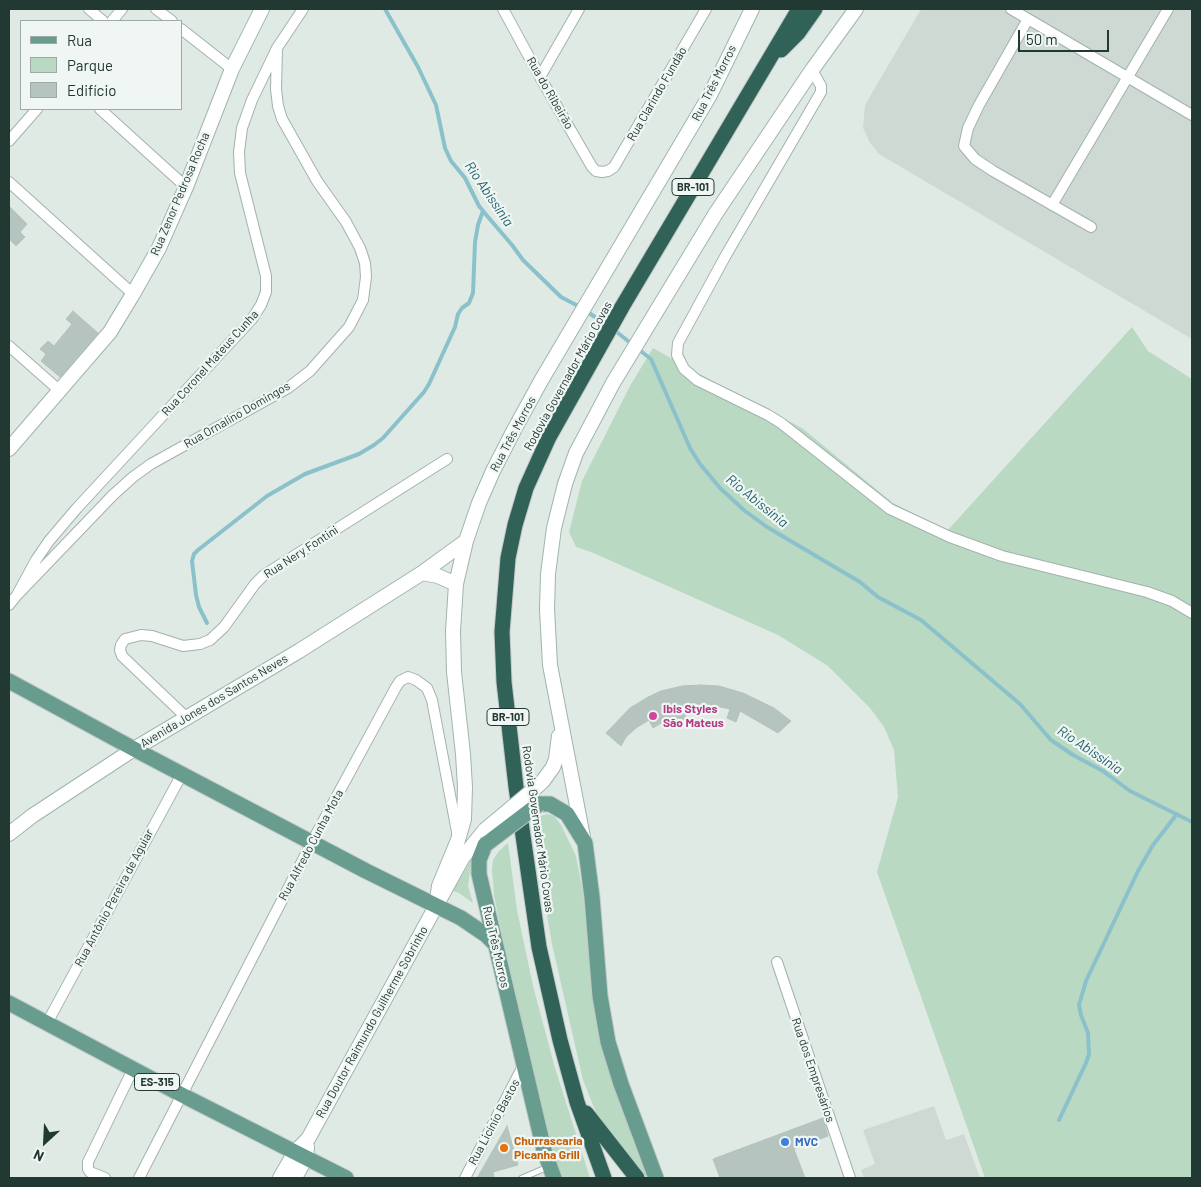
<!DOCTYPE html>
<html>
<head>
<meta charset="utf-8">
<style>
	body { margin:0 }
	#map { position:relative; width:1201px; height:1187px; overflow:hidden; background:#e0eae5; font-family:Barlow,sans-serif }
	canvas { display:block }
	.frame { position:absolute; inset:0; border:10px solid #223832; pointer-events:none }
	.legend { position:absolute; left:20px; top:20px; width:162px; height:90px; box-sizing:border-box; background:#f0f6f3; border:1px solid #9eaaa6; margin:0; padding:6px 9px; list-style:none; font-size:15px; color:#223832 }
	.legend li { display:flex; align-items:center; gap:10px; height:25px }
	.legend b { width:25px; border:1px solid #9eaaa6 }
	.north { position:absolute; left:20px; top:1117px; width:50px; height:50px; -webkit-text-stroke:4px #f0f6f3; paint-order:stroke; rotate:205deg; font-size:14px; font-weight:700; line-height:20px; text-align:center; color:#223832 }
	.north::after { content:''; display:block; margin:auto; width:18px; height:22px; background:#223832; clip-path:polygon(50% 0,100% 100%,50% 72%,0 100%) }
	.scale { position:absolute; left:1018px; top:30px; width:91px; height:22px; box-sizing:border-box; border:2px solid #223832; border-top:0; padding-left:6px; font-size:15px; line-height:18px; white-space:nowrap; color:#223832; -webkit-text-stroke:4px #f0f6f3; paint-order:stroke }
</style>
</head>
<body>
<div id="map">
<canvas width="1201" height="1187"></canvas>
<div class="frame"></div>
<ul class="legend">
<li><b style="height:6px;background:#679c8f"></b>Rua</li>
<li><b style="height:14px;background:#bad9c3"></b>Parque</li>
<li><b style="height:14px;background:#b5c4be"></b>Edifício</li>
</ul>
<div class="north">N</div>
<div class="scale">50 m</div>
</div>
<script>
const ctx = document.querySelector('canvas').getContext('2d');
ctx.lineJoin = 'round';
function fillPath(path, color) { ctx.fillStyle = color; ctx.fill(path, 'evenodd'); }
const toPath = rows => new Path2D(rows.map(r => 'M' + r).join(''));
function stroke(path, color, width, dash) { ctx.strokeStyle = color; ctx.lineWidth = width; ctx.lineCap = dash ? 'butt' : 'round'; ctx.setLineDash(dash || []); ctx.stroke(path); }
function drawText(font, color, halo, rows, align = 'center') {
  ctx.font = font + ' Barlow,sans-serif'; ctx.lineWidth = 4.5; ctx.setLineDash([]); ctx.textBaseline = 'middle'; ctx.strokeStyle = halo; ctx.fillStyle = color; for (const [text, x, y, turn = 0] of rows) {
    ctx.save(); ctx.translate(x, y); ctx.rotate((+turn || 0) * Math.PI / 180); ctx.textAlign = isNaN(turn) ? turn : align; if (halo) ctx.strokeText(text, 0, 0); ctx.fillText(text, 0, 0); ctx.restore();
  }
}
const built = toPath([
	[921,9,1192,9,1192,339,879,154,870,143,863,128,865,105],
	[934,1106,946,1140,964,1134,980,1178,864,1178,861,1170,875,1164,863,1130]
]);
const green = toPath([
	[1132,327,1148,351,1192,379,1192,1178,985,1178,877,872,898,797,894,750,884,727,870,708,828,666,778,635,591,552,576,547,569,532,582,481,630,386,653,348,739,396,802,428,893,503,947,531],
	[547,814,554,816,561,825,576,856,583,892,597,1025,603,1049,617,1094,648,1178,643,1178,597,1115,583,1080,552,944,541,880,536,820,541,816],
	[508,843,517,910,533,986,555,1068,590,1178,560,1178,556,1168,516,1007,494,895,492,870,493,860,499,851],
	[472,858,468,886,473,903,459,893,453,891]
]);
const stream = toPath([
	[385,9,418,67,436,105,445,148,451,161,465,178,479,206,488,217,512,245,523,260,561,297,580,307],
	[586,311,607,325],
	[613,329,633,345],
	[638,349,651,359,690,448,700,464,720,488,745,511,767,527,860,582,878,597,921,620,1020,704,1051,740,1073,755,1103,771,1130,791,1192,822],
	[207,623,199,607,196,595,192,561,194,554,198,550,267,496,305,474,359,454,374,445,383,438,424,392,429,384,455,327,458,314,462,308,469,303,473,293,475,242,478,225,483,211],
	[1059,1120,1086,1063,1089,1054,1088,1033,1081,1015,1079,1005,1086,981,1138,871,1153,845,1177,814]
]);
const building = toPath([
	[9,206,27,224,20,232,25,237,16,246,9,239,9,206],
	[73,311,98,333,60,377,41,361,46,354,40,349,48,341,54,346,72,324,66,319,73,311],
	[701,685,719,686,743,693,774,708,791,721,778,733,740,711,736,722,727,718,730,709,711,705,695,704,696,713,685,715,685,725,670,729,666,720,653,728,649,720,636,728,626,737,621,746,606,733,630,708,648,697,661,691,682,686,701,685],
	[823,1118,828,1136,794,1149,805,1178,720,1178,713,1159,823,1118],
	[507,1126,518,1165,493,1172,494,1178,477,1178,507,1126]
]);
const lane = toPath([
	[522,1178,548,1167]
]);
const street = toPath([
	[89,9,103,21],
	[156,9,172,21],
	[503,9,540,77,592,167,596,171,602,172,608,171,614,167,706,9],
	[1011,9,1192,115],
	[1028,19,979,105,968,128,964,146,975,159,993,171,1091,227],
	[112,21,122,9],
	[181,29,232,69],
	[812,70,821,86,821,92,726,255,678,343,677,355,684,369,697,380,768,415,781,423,890,509,950,537,1002,556,1147,592,1172,601,1192,613],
	[540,77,579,9],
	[100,109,186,187],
	[9,141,37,109],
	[9,182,133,294],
	[1052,205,1168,9],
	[9,346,60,391],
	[17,595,113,495,133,477,151,464,288,388,310,371,349,327,363,300,366,277,365,263,360,248,346,222,317,181,282,119,278,106,276,89,277,48],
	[9,605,17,595,36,560,49,541,77,508,252,319,261,305,266,292,266,276,240,173,239,152,242,128,252,100,277,48,303,9],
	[186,717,122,656,120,650,121,645,125,639,141,635,152,636,183,646,200,644,210,640,224,627,255,584,264,575,447,459],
	[777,962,850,1178],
	[47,1023,182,774],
	[105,1178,90,1172,88,1169,88,1162,133,1069],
	[139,1178,312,842,396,687,400,681,408,677,416,680,427,688,432,700,458,837],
	[465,1178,523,1066]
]);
const secondary = toPath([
	[9,449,110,332,133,294,159,248,186,187,232,69,262,9],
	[422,573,438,576,456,584],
	[533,790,543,781,553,767,556,759,559,736],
	[9,834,32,816,134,749,299,651,422,573,466,541],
	[583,837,550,665,547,609,548,574,554,528,565,484,576,453,613,383,716,213,812,70,856,9],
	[436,906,439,886,458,840,464,819,465,787,463,754,454,672,453,631,456,584,466,541,479,503,493,471,514,430,542,379,710,95,752,9],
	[280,1178,295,1152,308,1139,463,857,485,830],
	[295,1178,306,1158,307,1147]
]);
const primary = toPath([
	[9,681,134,749,366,871,461,918,486,935,495,944],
	[539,804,550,804,567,814,585,843,592,897,600,996,608,1042,621,1084,656,1178],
	[485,845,479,860,479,874,544,1150,554,1178],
	[9,1003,182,1095,346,1178]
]);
const highway = toPath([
	[781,50,798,33,815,9],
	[586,1113,637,1178],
	[604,1178,577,1102,560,1040,539,947,516,787,504,682,502,632,508,558,515,525,526,488,549,437,622,307,799,9]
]);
const secondaryBridge = toPath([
	[485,830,533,790]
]);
const primaryBridge = toPath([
	[485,845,539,804]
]);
const markers = [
	[653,716,5,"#d1479c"],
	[785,1142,5,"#3f7fe0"],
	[504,1148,5,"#e8710a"]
];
const shields = [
	[693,187,42],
	[508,717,42],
	[157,1082,45]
];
const shieldNames = [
	["BR-101",693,187],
	["BR-101",508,717],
	["ES-315",157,1082]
];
const streetNames = [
	["Rua Três Morros",714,83,-63],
	["Rua do Ribeirão",550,93,60],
	["Rua Clarindo Fundão",657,94,-60],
	["Rua Zenor Pedrosa Rocha",180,194,-67],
	["Rua Coronel Mateus Cunha",210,363,-48],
	["Rodovia Governador Mário Covas",568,376,-61],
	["Rua Ornalino Domingos",237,415,-30],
	["Rua Três Morros",513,434,-62],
	["Rua Nery Fontini",301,552,-33],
	["Avenida Jones dos Santos Neves",214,701,-31],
	["Rodovia Governador Mário Covas",538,829,82],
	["Rua Alfredo Cunha Mota",311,845,-62],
	["Rua Antônio Pereira de Aguiar",114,898,-62],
	["Rua Três Morros",496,947,77],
	["Rua Doutor Raimundo Guilherme Sobrinho",372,1022,-61],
	["Rua dos Empresários",813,1070,71],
	["Rua Licínio Bastos",494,1122,-62]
];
const hotelNames = [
	["Ibis Styles",663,709],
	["São Mateus",663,723]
];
const foodNames = [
	["Churrascaria",514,1141],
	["Picanha Grill",514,1155]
];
const shopNames = [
	["MVC",795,1142]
];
const waterNames = [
	["Rio Abissínia",489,194,56],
	["Rio Abissínia",757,501,39],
	["Rio Abissínia",1090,750,34]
];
fillPath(built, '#ced9d4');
fillPath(green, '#bad9c3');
stroke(stream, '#8bc1cb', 4);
fillPath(building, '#b5c4be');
stroke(building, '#b3c3bc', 1);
stroke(lane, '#a3b1ac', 7);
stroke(street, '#a3b1ac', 12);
stroke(secondary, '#a0b4ad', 16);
stroke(primary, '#c1c7c6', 17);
stroke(highway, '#c1c7c6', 17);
stroke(lane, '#fff', 5);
stroke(street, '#fff', 10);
stroke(secondary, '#fff', 14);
stroke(primary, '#679c8f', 15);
stroke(highway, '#306258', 15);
stroke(secondaryBridge, '#a0b4ad', 16, []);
stroke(primaryBridge, '#c1c7c6', 17, []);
stroke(secondaryBridge, '#fff', 14);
stroke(primaryBridge, '#679c8f', 15);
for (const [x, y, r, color] of markers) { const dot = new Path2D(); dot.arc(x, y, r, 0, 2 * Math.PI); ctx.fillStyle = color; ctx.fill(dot); stroke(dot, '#f0f6f3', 2); }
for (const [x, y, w] of shields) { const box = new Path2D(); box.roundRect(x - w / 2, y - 8.5, w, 17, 4); ctx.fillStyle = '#f0f6f3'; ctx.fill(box); stroke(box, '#223832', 1); }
drawText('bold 11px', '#223832', null, shieldNames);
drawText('12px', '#223832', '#f0f6f3', streetNames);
drawText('bold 12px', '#b23c85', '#f0f6f3', hotelNames, 'left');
drawText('bold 12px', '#c56008', '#f0f6f3', foodNames, 'left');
drawText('bold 12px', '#366cbe', '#f0f6f3', shopNames, 'left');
drawText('italic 14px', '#21626f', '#f0f6f3', waterNames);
</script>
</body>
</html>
